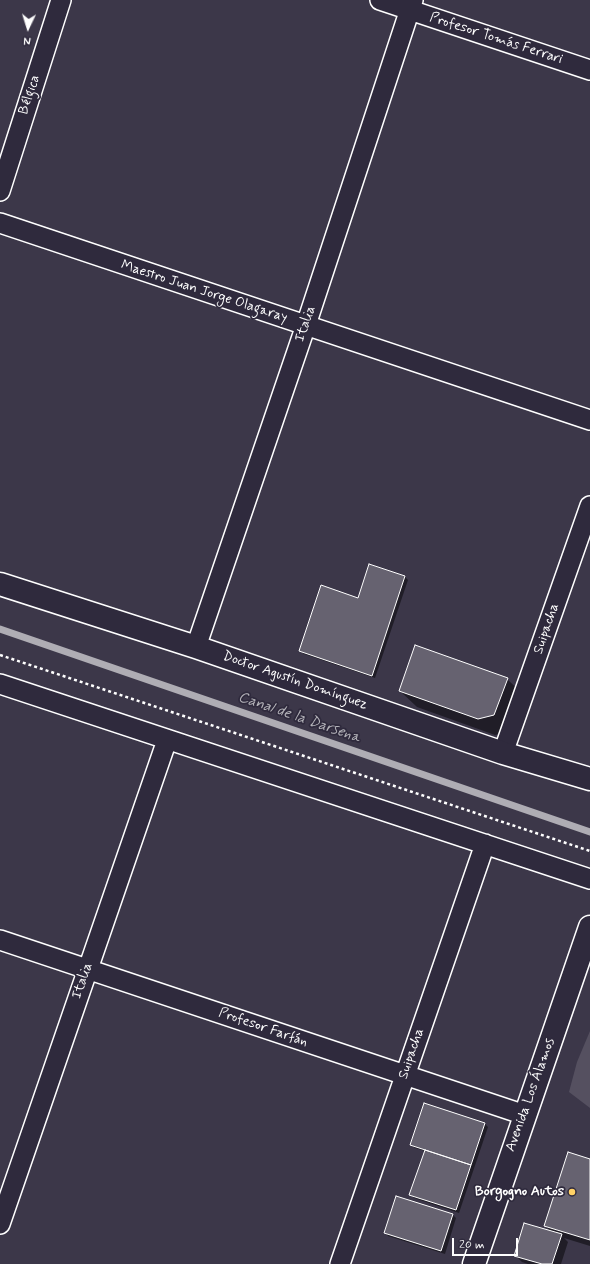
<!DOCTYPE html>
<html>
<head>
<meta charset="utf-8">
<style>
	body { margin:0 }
	#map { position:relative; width:590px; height:1264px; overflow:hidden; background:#3c3749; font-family:Mynerve,sans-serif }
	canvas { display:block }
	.north { position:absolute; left:8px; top:8px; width:40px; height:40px; -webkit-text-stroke:3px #2f2a3d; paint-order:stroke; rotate:184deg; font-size:11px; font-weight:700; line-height:16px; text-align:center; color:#fff }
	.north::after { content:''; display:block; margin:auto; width:14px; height:18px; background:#fff; clip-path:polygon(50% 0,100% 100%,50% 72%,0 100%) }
	.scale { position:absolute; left:452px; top:1238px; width:66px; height:18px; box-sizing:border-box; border:2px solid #fff; border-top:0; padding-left:5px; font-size:12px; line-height:14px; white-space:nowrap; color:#fff; -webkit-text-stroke:3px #2f2a3d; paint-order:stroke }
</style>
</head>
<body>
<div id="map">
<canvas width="590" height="1264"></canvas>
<div class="north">N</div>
<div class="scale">20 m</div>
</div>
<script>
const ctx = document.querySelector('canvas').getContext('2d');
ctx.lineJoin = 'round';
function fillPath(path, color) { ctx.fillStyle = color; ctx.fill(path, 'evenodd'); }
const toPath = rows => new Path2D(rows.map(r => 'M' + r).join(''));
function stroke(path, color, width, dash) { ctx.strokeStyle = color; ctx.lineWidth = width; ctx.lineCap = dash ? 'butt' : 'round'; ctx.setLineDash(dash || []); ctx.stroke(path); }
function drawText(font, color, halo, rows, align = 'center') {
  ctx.font = font + ' Mynerve,sans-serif'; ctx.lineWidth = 3.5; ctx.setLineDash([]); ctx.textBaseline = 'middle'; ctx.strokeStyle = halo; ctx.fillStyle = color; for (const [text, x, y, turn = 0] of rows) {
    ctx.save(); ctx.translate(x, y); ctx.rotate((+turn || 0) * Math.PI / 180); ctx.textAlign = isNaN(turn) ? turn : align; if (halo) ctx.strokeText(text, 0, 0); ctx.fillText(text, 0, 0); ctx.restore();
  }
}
const green = toPath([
	[590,1031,590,1108,569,1092,577,1062]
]);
const shadow = toPath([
	[370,565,405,577,408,580,375,678,304,654,300,651,359,599],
	[507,679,524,695,510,731,495,735,417,707,400,691],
	[485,1124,488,1127,459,1213,414,1198,411,1194,425,1151,415,1148,411,1145],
	[590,1160,590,1246,564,1238,568,1242,561,1264,528,1264,522,1262,515,1255,552,1232,545,1226],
	[396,1197,453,1215,456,1218,445,1254,388,1236,385,1232]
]);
const stream = toPath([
	[0,629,590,832]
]);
const building = toPath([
	[369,564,405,576,372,676,299,651,321,585,358,598,369,564],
	[415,645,508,678,494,715,478,719,399,691,415,645],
	[424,1103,485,1123,471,1165,410,1145,424,1103],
	[425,1150,471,1165,456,1210,409,1195,425,1150],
	[568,1152,590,1159,590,1240,544,1226,568,1152],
	[396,1196,453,1214,441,1251,384,1233,396,1196],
	[524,1223,562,1234,552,1264,542,1264,514,1256,524,1223]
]);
const path = toPath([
	[0,655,590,851]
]);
const minor = toPath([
	[380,0,590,70],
	[0,191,61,0],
	[0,223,590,420],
	[196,647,306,325,413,0],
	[0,684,590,879],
	[503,753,590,506],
	[0,940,525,1115],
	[0,1224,167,740],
	[340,1264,485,844]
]);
const tertiary = toPath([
	[0,584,196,647,503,753,590,779]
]);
const secondary = toPath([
	[474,1264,590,927]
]);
const markers = [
	[572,1192,4,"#ffd166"]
];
const streetNames = [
	["Profesor Tomás Ferrari",496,39,18],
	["Bélgica",30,95,-72],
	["Maestro Juan Jorge Olagaray",204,292,18],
	["Italia",306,324,-71],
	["Suipacha",547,629,-71],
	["Doctor Agustín Domínguez",295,681,19],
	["Italia",83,981,-71],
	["Profesor Farfán",263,1028,19],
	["Suipacha",412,1054,-71],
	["Avenida Los Álamos",531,1095,-70]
];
const poiNames = [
	["Borgogno Autos",564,1192]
];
const waterNames = [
	["Canal de la Darsena",299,718,19]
];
fillPath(green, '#555060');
fillPath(shadow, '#0007');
stroke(stream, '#afadb4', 7);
fillPath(building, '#666270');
stroke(building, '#fff', 1);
stroke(minor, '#fff', 22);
stroke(tertiary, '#fff', 25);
stroke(secondary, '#fff', 25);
stroke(path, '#fff', 2.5, [3, 3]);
stroke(minor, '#2f2a3d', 19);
stroke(tertiary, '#2f2a3d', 22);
stroke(secondary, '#2f2a3d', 22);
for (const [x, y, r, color] of markers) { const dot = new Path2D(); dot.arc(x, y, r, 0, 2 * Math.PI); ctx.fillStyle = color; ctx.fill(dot); stroke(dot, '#2f2a3d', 1.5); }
drawText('14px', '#fff', '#2f2a3d', streetNames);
drawText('bold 14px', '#fff', '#2f2a3d', poiNames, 'right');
drawText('italic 15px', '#b5b4ba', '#2f2a3d', waterNames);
</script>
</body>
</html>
